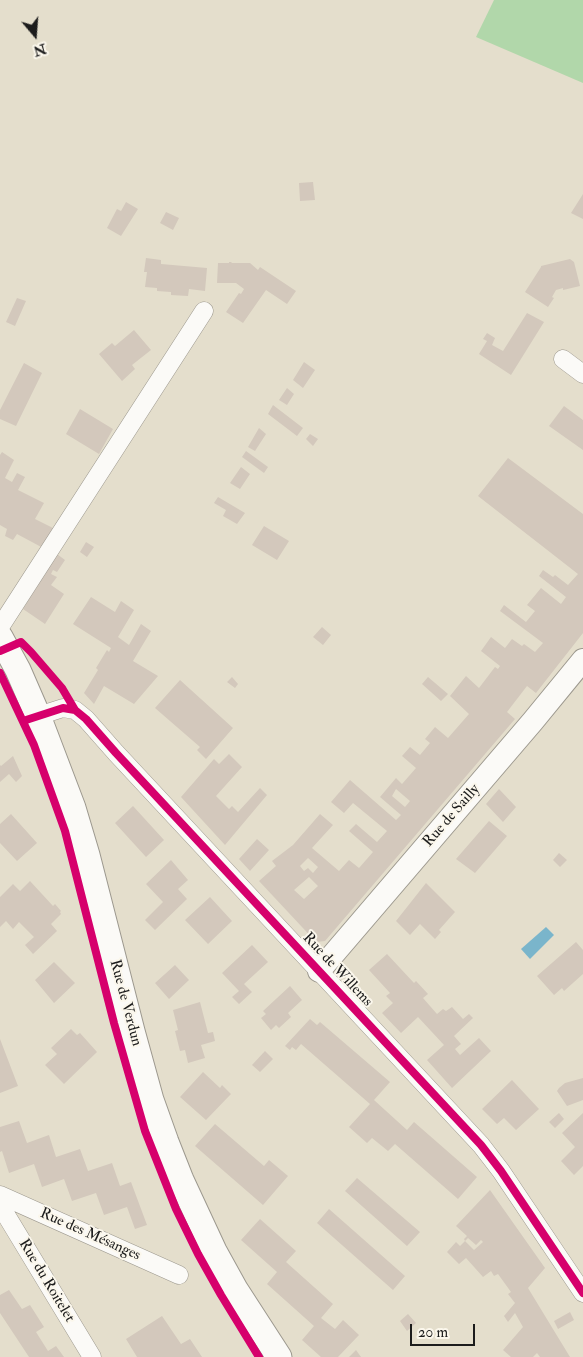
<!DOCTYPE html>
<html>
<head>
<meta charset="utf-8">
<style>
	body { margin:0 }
	#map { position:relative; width:583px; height:1357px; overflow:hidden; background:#e4decc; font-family:"IM FELL Double Pica",serif }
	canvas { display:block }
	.north { position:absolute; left:10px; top:10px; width:50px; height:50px; -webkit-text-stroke:4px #fbf7ec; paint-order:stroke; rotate:162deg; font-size:14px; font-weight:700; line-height:20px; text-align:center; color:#1c1c1c }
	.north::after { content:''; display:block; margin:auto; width:18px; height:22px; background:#1c1c1c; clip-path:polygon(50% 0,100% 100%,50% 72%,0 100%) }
	.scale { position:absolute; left:410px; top:1324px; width:65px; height:22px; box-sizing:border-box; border:2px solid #1c1c1c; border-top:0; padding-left:6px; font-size:15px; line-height:18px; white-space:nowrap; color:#1c1c1c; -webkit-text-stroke:4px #fbf7ec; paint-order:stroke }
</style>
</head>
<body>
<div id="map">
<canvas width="583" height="1357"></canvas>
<div class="north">N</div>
<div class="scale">20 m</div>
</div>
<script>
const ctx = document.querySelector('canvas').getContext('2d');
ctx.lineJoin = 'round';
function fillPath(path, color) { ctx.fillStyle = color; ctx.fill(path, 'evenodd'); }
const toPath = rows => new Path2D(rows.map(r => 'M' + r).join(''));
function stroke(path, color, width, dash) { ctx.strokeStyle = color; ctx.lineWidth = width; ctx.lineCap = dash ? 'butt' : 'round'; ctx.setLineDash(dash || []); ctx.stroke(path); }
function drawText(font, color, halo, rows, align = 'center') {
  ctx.font = font + ' "IM FELL Double Pica",serif'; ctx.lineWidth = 4; ctx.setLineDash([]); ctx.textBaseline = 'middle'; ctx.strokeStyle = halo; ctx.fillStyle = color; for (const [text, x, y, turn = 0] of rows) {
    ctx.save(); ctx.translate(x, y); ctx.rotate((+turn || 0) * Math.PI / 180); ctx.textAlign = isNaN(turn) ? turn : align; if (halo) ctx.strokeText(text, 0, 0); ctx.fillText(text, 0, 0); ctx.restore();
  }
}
const green = toPath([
	[494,0,583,0,583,83,476,37]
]);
const water = toPath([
	[546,927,554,935,530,959,521,949]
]);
const building = toPath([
	[313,182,315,200,300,201,299,183],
	[583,194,583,219,571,213],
	[126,202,138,209,121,236,107,228,117,209,121,211],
	[166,212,179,218,173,230,160,223],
	[146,258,161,260,161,264,207,268,205,291,189,289,188,296,171,295,171,292,157,291,157,288,145,287,147,272,144,272],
	[570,259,574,262,580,286,563,290,563,288,556,290,552,297,554,298,548,307,525,292,541,267,541,266],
	[229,262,231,262,232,263,250,263,258,270,260,267,296,291,287,304,266,290,243,323,226,312,239,293,241,294,244,289,236,283,217,283,218,263,229,263],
	[17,298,26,301,15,326,6,322],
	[527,313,544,322,511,375,479,354,487,341,483,339,487,333,495,338,492,345,503,351],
	[134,330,151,350,132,365,135,369,122,381,99,354,112,343,115,346],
	[304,362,315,370,303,388,293,380],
	[24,363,42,373,16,426,0,419,0,410],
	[287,388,294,394,287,405,279,400],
	[273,405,303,428,297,436,268,414],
	[564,406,583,420,583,450,549,426],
	[80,409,113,429,99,454,66,434],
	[259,428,266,434,255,451,248,447],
	[310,434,318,439,313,446,306,439],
	[246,451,268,467,264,473,242,457],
	[2,452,14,460,5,478,12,482,17,473,25,477,18,490,44,503,35,519,57,530,45,549,17,534,13,540,5,536,7,529,0,525,0,455],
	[508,458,583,514,583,633,536,693,527,686,507,712,515,719,325,941,316,942,259,881,276,866,272,861,293,845,320,814,333,825,312,848,339,871,349,860,359,868,373,852,349,831,356,824,377,842,387,831,353,803,344,813,331,802,350,780,396,820,401,815,380,797,396,778,402,784,416,768,402,756,410,747,420,755,430,743,425,739,435,727,448,738,469,714,450,696,466,676,479,688,495,667,498,669,500,666,481,651,491,637,505,648,512,639,522,646,524,644,535,652,543,643,500,611,504,605,526,622,535,611,527,605,541,588,561,604,566,597,539,576,543,570,553,577,555,575,568,585,578,574,478,496],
	[396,789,410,801,405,807,392,796],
	[308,858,318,867,313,873,308,868,304,871,300,866],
	[309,877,318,886,304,899,294,890],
	[241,467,250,474,240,489,230,483],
	[218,497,245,513,237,524,223,516,226,510,214,503],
	[264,526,289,541,277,560,252,545],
	[86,542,94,547,87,557,80,552],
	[57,554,65,560,57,572,53,570,51,574,57,577,51,585,64,594,45,624,23,609],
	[91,597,115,612,121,601,134,610,118,637,129,645,141,624,151,631,133,661,158,676,134,704,104,686,94,704,84,693,98,670,96,668,107,650,109,652,111,648,73,624],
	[322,627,331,635,323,645,313,637],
	[232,677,238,684,235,688,227,682],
	[428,677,448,694,441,701,422,684],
	[180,680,233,728,206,759,197,750,200,747,155,708],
	[229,754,242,767,216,796,229,809,232,806,238,812,260,788,267,795,225,845,181,797,214,759,219,764],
	[13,756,22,776,16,782,9,774,0,782,0,765,1,766],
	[499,789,516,807,503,822,486,804],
	[133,806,164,840,146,857,115,823],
	[11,814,37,843,17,861,0,843,0,824],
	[489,821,507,836,475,873,456,859],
	[257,839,269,850,250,871,239,859],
	[559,853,567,860,560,867,553,860],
	[171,860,188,880,178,889,187,899,155,930,145,920,163,902,146,884],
	[30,881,53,906,55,904,61,911,60,912,61,914,51,924,57,931,33,954,25,945,34,937,19,922,13,929,6,921,0,927,0,897,13,884,20,891],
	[426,883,455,912,439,930,441,932,435,939,420,924,410,935,396,921],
	[210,897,232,921,208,944,185,920],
	[576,942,583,950,583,974,564,991,562,988,554,995,537,976],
	[252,945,268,962,244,984,252,992,239,1004,232,997,239,991,222,973],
	[387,954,414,983,416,981,428,994,423,998,437,1014,443,1009,446,1011,452,1007,463,1019,469,1014,473,1018,454,1036,461,1044,455,1049,460,1055,479,1038,491,1051,452,1088,427,1060,444,1045,418,1017,401,1033,382,1013,393,1003,386,996,390,993,369,970],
	[54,962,75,983,54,1003,35,980],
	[175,965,189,980,169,999,155,983],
	[290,986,302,1000,288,1013,291,1017,279,1028,276,1025,271,1030,261,1018,266,1014,263,1011],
	[200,1002,208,1033,213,1032,215,1041,201,1045,205,1058,188,1063,185,1050,180,1051,175,1031,178,1030,173,1010],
	[310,1019,317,1025,320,1022,390,1082,374,1100,407,1130,414,1122,477,1177,458,1199,395,1144,388,1151,372,1138,367,1143,349,1127,370,1104,301,1044,296,1050,292,1047,290,1050,285,1046],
	[71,1029,77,1035,80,1033,97,1052,64,1084,45,1065,57,1054,51,1048],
	[0,1039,18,1086,0,1093],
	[265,1051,273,1059,260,1072,252,1065],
	[203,1072,220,1088,222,1085,231,1094,206,1120,180,1097],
	[583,1078,583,1100,567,1106,557,1091,559,1088,565,1083],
	[512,1080,539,1109,516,1130,504,1118,497,1124,482,1109],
	[559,1113,564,1119,555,1128,549,1122],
	[583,1113,583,1166,574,1175,561,1161,575,1147,562,1133],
	[19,1121,27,1143,49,1135,56,1157,80,1149,88,1171,112,1163,120,1186,131,1182,147,1225,135,1229,127,1207,104,1215,96,1193,72,1201,64,1179,42,1187,34,1164,9,1173,2,1151,0,1152,0,1127],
	[215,1124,264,1166,269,1160,288,1176,263,1205,195,1146],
	[357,1178,420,1232,407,1246,345,1191],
	[490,1190,545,1268,528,1288,570,1357,540,1357,537,1353,533,1357,511,1357,503,1350,523,1327,515,1313,508,1322,504,1316,515,1303,508,1294,511,1292,498,1274,494,1276,491,1271,483,1277,466,1258,459,1264,447,1252,456,1242,460,1246,465,1241,474,1250,483,1242,481,1240,476,1245,468,1238,465,1241,464,1239,467,1236,456,1226],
	[329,1209,405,1276,393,1290,317,1223],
	[260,1219,296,1251,286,1262,333,1304,321,1318,335,1329,343,1320,359,1335,338,1357,321,1357,302,1340,314,1326,267,1284,277,1272,241,1240],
	[9,1290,22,1309,30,1305,44,1327,36,1332,48,1351,56,1346,64,1357,29,1357,0,1313,0,1295],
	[570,1312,574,1320,558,1329,554,1321],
	[408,1314,416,1323,407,1331,400,1321],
	[162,1316,181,1344,190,1339,202,1357,137,1357,126,1339],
	[356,1350,361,1357,349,1357]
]);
const minor = toPath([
	[563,359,583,374],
	[0,627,204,311],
	[38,716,63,708,75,710,86,719,116,753,481,1145,501,1171,583,1293],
	[0,1195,179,1275],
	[0,1205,92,1357]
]);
const tertiary = toPath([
	[319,971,533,721,583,660]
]);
const secondary = toPath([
	[0,637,18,670,38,716,73,808,87,855,132,1031,151,1100,166,1142,181,1180,214,1251,235,1289,279,1357]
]);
const cycleway = toPath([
	[0,651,21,642,31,652,62,688,75,710],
	[0,673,34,745,65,831,114,1023,145,1131,176,1209,198,1254,221,1295,259,1357],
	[23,721,63,708,75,710,86,719,116,753,481,1145,501,1171,583,1293]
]);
const streetNames = [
	["Rue de Sailly",452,816,-49],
	["Rue de Willems",337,970,47],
	["Rue de Verdun",125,1003,75],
	["Rue des Mésanges",90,1235,24],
	["Rue du Roitelet",46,1281,59]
];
fillPath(green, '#b1d7aa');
fillPath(water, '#7ab5cb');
fillPath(building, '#d3c8bc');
stroke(minor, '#9c988e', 19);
stroke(tertiary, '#9c988e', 24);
stroke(secondary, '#9c988e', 27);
stroke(minor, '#fbfaf7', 18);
stroke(tertiary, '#fbfaf7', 22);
stroke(secondary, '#fbfaf7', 25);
stroke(cycleway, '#d6006c', 8);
drawText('15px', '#1c1c1c', '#fbf7ec', streetNames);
</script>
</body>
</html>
